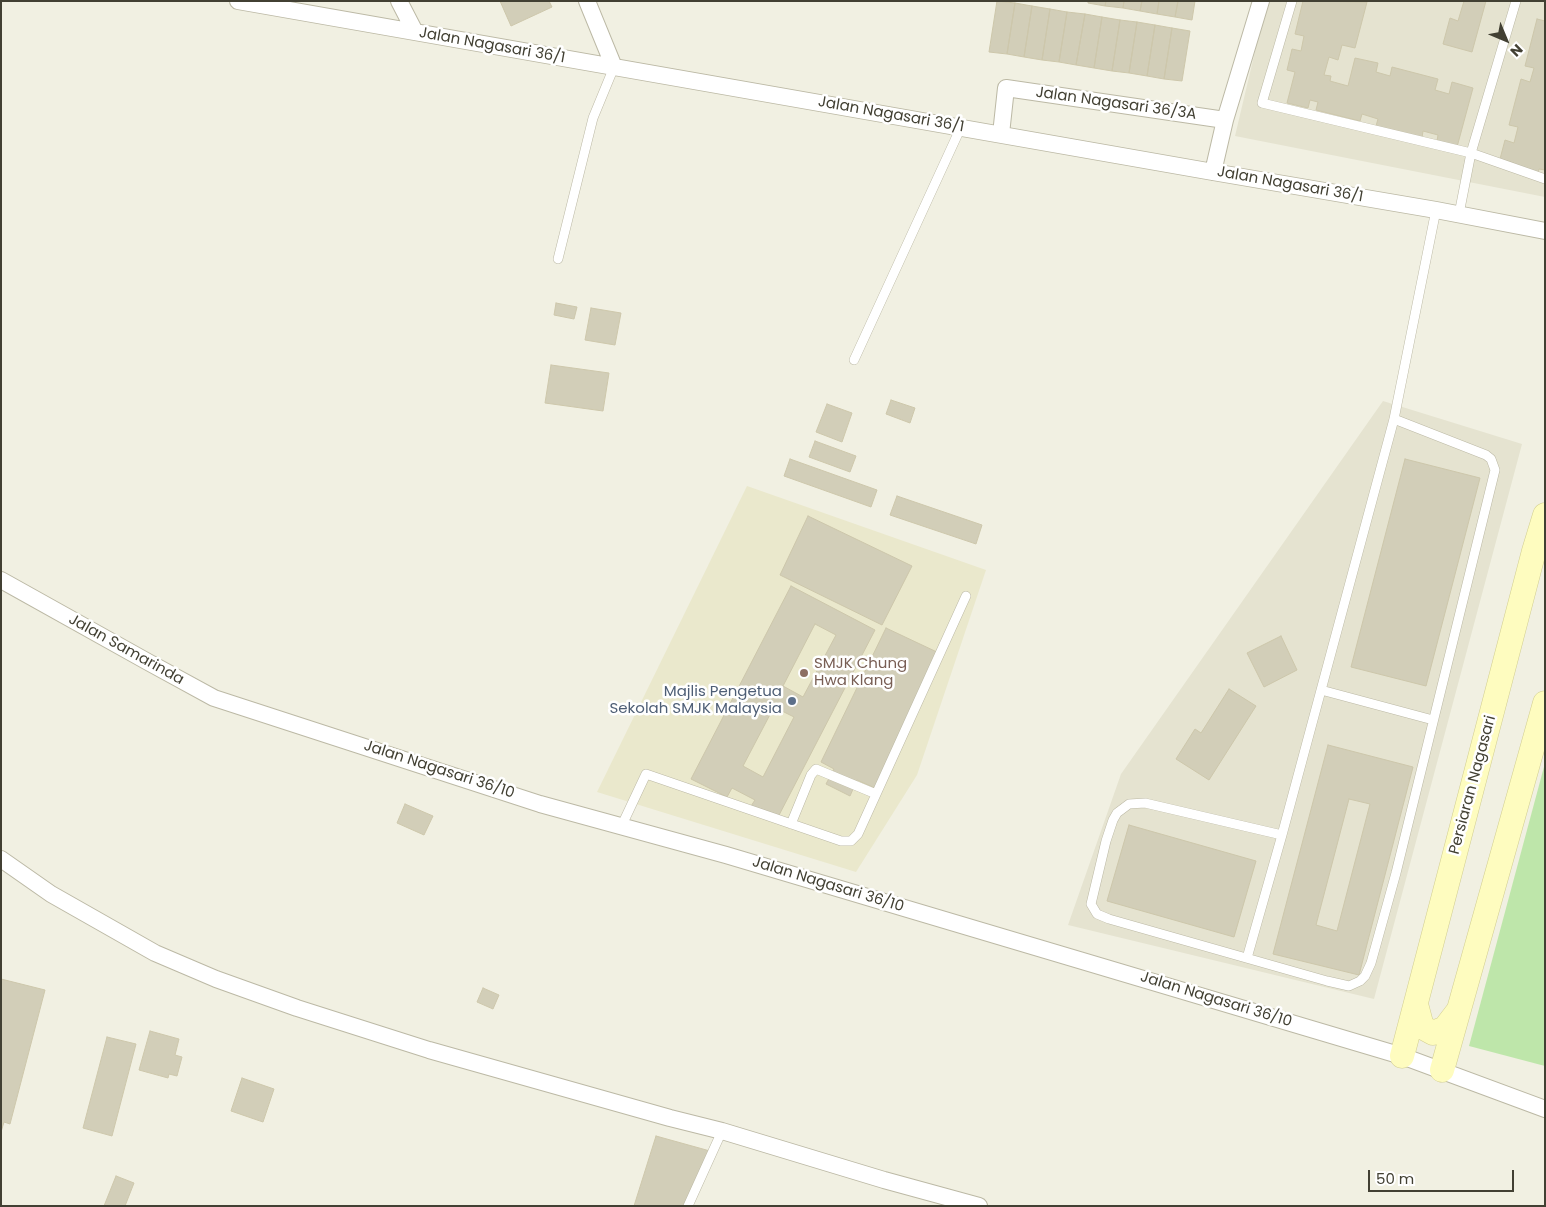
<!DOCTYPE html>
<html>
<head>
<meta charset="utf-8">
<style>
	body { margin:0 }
	#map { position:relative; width:1546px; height:1207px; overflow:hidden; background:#f1f0e2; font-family:Poppins,sans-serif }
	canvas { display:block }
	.frame { position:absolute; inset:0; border:2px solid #424033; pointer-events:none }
	.north { position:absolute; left:1481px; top:15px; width:50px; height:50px; -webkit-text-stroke:4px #fff; paint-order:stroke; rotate:135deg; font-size:14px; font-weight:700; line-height:20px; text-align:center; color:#424033 }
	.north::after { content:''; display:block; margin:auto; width:18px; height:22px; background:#424033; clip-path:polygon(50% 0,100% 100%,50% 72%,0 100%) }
	.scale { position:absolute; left:1368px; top:1170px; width:146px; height:22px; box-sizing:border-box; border:2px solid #424033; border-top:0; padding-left:6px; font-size:15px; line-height:18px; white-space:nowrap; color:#424033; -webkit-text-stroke:4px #fff; paint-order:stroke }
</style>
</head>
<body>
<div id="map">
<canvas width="1546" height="1207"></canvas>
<div class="frame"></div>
<div class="north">N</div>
<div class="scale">50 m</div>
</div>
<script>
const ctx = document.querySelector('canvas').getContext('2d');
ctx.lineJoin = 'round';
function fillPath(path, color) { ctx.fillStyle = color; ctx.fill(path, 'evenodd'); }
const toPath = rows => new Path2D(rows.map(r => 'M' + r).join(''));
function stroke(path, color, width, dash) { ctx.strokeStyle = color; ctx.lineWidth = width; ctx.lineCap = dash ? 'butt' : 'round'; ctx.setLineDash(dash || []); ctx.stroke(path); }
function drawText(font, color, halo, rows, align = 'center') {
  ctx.font = font + ' Poppins,sans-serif'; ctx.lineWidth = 5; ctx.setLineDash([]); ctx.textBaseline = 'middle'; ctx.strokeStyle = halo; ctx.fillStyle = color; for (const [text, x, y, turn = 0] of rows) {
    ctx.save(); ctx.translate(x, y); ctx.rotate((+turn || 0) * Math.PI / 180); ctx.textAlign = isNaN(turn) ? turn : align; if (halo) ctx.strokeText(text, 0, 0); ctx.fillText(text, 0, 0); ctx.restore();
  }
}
const residential = toPath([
	[1267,1,1545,1,1545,197,1235,136],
	[1383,401,1522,444,1374,999,1068,925,1121,774]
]);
const education = toPath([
	[747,486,986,570,917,775,856,872,597,792]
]);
const green = toPath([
	[1545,763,1545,1066,1469,1046]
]);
const building = toPath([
	[500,1,549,1,552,7,511,26,500,1],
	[997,1,1015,3,1007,54,989,52,997,1],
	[1088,1,1106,1,1105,6,1088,3,1088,1],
	[1106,1,1124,1,1123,8,1105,6,1106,1],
	[1124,1,1142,1,1140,11,1123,8,1124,1],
	[1142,1,1159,1,1157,14,1140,11,1142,1],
	[1159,1,1178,1,1175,17,1157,14,1159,1],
	[1178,1,1195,1,1192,20,1175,17,1178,1],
	[1303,1,1367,2,1355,48,1342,45,1338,60,1329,57,1324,75,1331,76,1330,81,1348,86,1355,58,1378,63,1376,72,1390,76,1392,67,1438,79,1435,90,1449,94,1452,82,1473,88,1457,147,1437,141,1438,135,1423,131,1422,138,1376,126,1378,119,1362,114,1360,121,1316,110,1318,102,1310,100,1308,108,1287,103,1295,72,1287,70,1292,49,1301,51,1304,36,1295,34,1303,1],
	[1464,1,1486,1,1472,52,1443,44,1450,18,1458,21,1464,1],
	[1015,3,1032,6,1024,57,1007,54,1015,3],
	[1032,6,1050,9,1042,60,1024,57,1032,6],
	[1050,9,1067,12,1059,62,1042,60,1050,9],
	[1067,12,1085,14,1076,65,1059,62,1067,12],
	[1085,14,1102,17,1094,68,1076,65,1085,14],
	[1102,17,1120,20,1112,71,1094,68,1102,17],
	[1537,19,1545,21,1545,170,1539,169,1538,173,1512,167,1514,163,1500,159,1505,140,1514,143,1518,127,1509,125,1521,79,1530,82,1534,68,1525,66,1537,19],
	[1120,20,1137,22,1129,73,1112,71,1120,20],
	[1137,22,1155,25,1147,76,1129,73,1137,22],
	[1155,25,1172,28,1164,79,1147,76,1155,25],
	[1172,28,1190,31,1182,81,1164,79,1172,28],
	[556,303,577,307,574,319,554,315,556,303],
	[591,308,621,313,615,345,585,340,591,308],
	[551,365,609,373,603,411,545,403,551,365],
	[891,400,915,408,910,423,886,414,891,400],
	[827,404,852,413,842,442,816,432,827,404],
	[815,441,856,456,850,472,809,457,815,441],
	[790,459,877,490,871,507,784,476,790,459],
	[1405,459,1480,478,1426,686,1351,667,1405,459],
	[897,496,982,525,976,544,890,515,897,496],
	[808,516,912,566,882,625,780,575,808,516],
	[791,586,875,630,777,819,751,806,755,800,732,788,727,797,691,779,791,586],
	[815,624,836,635,803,697,783,686,815,624],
	[774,707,794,717,763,777,743,766,774,707],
	[886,628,939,653,875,788,857,780,850,796,826,784,834,769,821,762,886,628],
	[1281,636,1297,670,1264,687,1247,653,1281,636],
	[1229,689,1256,706,1209,780,1176,759,1195,729,1201,733,1229,689],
	[1328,745,1413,767,1359,975,1273,954,1328,745],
	[1349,799,1370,804,1337,931,1316,925,1349,799],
	[405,804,433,816,424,835,397,823,405,804],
	[1129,825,1256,861,1234,937,1107,901,1129,825],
	[1,979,45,990,10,1124,4,1122,1,1132,1,979],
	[483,988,499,995,493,1009,477,1002,483,988],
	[150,1031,179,1039,175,1055,182,1057,177,1076,169,1074,168,1078,139,1070,150,1031],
	[107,1037,136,1044,112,1136,83,1128,107,1037],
	[242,1078,274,1089,263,1122,231,1111,242,1078],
	[656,1136,710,1151,707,1167,683,1206,634,1206,656,1136],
	[116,1176,134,1183,125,1206,104,1206,116,1176]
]);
const lane = toPath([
	[1292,1,1262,103,1471,153,1545,179],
	[1459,214,1471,153,1516,1],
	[558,259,593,118,614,67],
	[854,360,961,127],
	[1321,690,1433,720],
	[791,824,811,775,816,769,876,794],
	[622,825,646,774,841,841,851,841,858,834,966,596],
	[1282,835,1145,803,1129,804,1117,813,1113,820,1106,841,1091,904,1097,914,1109,919,1327,981,1349,986,1360,981,1365,976,1371,963,1396,873,1495,470,1491,459,1486,455,1394,419],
	[1247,958,1282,835,1394,419,1436,210],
	[688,1206,722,1131]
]);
const street = toPath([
	[238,1,1213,172,1436,210,1545,231],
	[399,1,415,32],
	[587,1,614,67],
	[1001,134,1006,88,1225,120],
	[1213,172,1225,120,1261,1],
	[1,580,148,662,214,698,540,804,726,855,1402,1056,1545,1109],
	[1,859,51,894,155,953,216,979,297,1008,429,1050,670,1118,722,1131,884,1180,979,1206]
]);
const secondary = toPath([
	[1416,1004,1422,1027,1433,1033,1445,1028,1458,1011],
	[1402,1056,1534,551,1545,515],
	[1442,1070,1545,703]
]);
const markers = [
	[804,673,5,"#8d6e63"],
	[792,701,5,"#5c6f8a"]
];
const streetNames = [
	["Jalan Nagasari 36/1",492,46,10],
	["Jalan Nagasari 36/3A",1116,104,8],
	["Jalan Nagasari 36/1",891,115,10],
	["Jalan Nagasari 36/1",1290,185,10],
	["Jalan Samarinda",126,650,29],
	["Jalan Nagasari 36/10",439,770,18],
	["Persiaran Nagasari",1473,785,-75],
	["Jalan Nagasari 36/10",828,885,17],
	["Jalan Nagasari 36/10",1216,1000,17]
];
const educationNames = [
	["SMJK Chung",814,664],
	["Hwa Klang",814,681]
];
const serviceNames = [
	["Majlis Pengetua",782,692],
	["Sekolah SMJK Malaysia",782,709]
];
fillPath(residential, '#e5e3d0');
fillPath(education, '#eae8cc');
fillPath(green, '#bee6aa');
fillPath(building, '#d2ceb8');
stroke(building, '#cdc7ab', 1);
stroke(lane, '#bcb9a5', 10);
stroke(street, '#bcb9a5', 18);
stroke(secondary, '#d2ce91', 25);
stroke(lane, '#fff', 9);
stroke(street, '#fff', 16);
stroke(secondary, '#fefcbf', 24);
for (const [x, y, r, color] of markers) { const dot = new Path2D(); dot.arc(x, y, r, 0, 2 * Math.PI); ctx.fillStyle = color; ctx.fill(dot); stroke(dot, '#fff', 2); }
drawText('15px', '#424033', '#fff', streetNames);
drawText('15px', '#785e54', '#fff', educationNames, 'left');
drawText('15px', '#4e5e75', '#fff', serviceNames, 'right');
</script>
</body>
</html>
